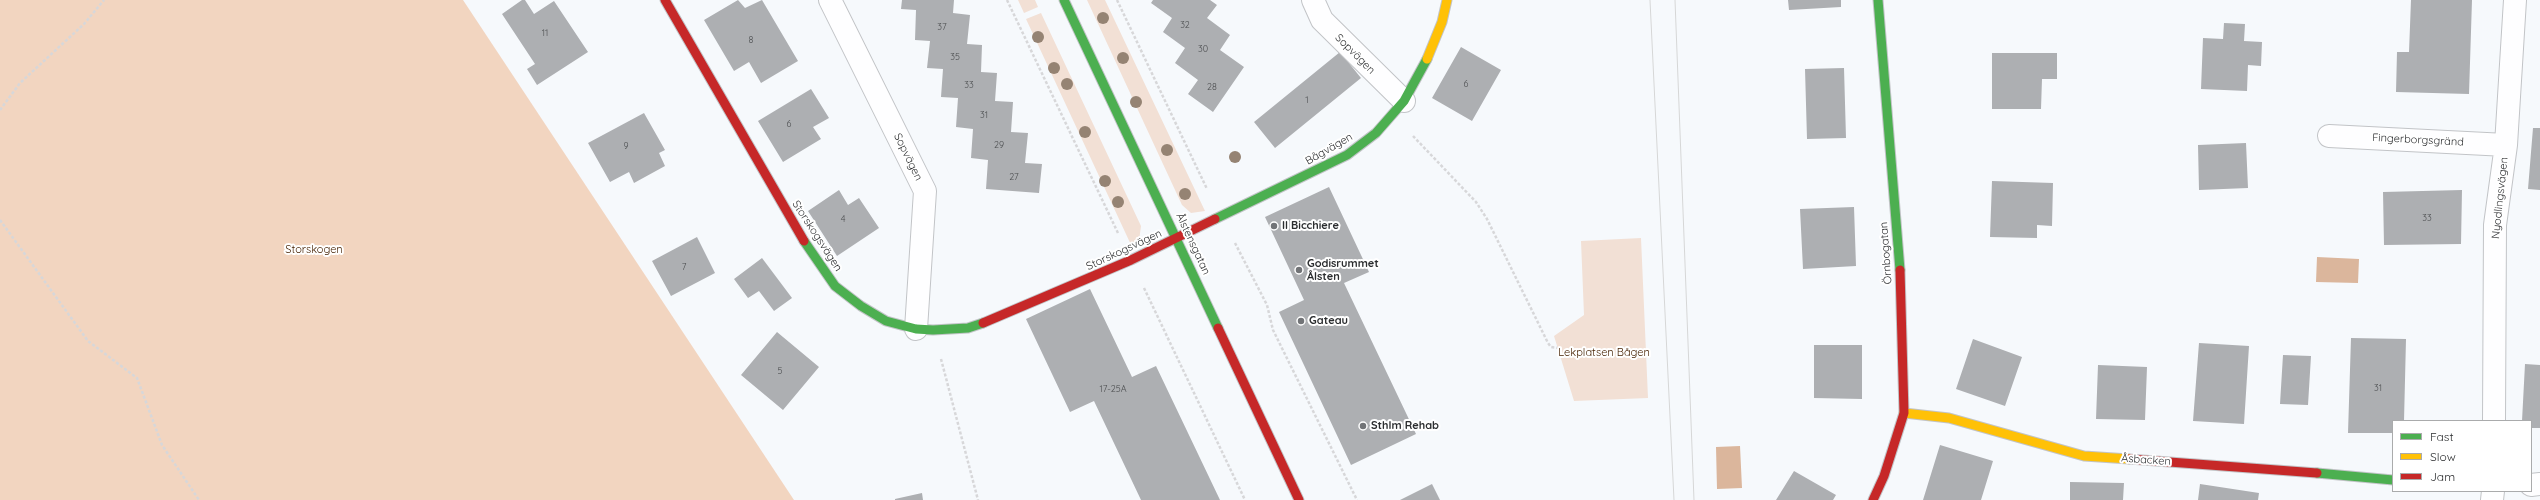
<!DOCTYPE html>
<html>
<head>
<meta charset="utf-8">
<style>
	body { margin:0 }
	#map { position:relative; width:2540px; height:500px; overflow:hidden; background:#f6f9fc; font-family:Quicksand,sans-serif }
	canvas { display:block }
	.legend { position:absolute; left:2392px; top:420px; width:140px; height:72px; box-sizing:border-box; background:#fff; border:1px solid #aaabac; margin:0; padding:5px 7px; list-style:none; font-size:12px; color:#2b2d2f }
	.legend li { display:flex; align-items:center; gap:8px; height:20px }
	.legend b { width:20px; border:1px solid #aaabac }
</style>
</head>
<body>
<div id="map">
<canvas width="2540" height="500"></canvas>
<ul class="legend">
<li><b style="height:5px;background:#4caf50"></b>Fast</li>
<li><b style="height:5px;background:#ffc107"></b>Slow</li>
<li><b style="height:5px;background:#c62828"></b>Jam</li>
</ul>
</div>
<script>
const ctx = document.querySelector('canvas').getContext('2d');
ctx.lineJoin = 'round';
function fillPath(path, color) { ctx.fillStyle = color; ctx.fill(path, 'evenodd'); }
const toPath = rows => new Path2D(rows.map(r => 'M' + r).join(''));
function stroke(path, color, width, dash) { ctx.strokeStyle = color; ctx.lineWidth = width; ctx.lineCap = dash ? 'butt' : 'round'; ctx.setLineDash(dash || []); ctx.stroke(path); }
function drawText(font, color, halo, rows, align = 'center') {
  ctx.font = font + ' Quicksand,sans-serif'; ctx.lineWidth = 4; ctx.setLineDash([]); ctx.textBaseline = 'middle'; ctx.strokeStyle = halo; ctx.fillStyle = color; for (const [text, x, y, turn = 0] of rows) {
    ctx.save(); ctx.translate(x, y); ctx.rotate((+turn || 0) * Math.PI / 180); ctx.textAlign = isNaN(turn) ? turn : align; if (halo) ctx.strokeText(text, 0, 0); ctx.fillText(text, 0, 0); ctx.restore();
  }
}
const green = toPath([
	[1018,0,1035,0,1038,7,1024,13],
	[1087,0,1105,0,1205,211,1191,213,1182,205],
	[1041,13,1141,226,1139,241,1132,247,1026,19],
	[1641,238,1648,398,1574,401,1554,336,1584,315,1581,241]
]);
const forest = toPath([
	[0,0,463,0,794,500,0,500]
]);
const water = toPath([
	[2317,257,2359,259,2358,283,2316,282],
	[1740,446,1742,488,1717,489,1716,447]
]);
const building = toPath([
	[522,0,525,0,534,14,554,1,588,52,537,85,527,69,535,64,502,14],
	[738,0,745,8,762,0,798,61,761,83,749,62,734,71,704,20],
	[902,0,954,0,953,13,970,15,967,44,982,45,981,72,997,73,995,101,1013,102,1011,132,1028,133,1025,163,1042,164,1039,193,986,189,988,160,971,158,973,129,956,127,958,98,941,97,943,69,927,68,930,41,915,40,916,10,901,9],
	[1153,0,1210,0,1217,5,1207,18,1230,35,1220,50,1244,67,1213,112,1188,94,1198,80,1175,63,1185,48,1163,32,1172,18,1151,3],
	[1788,0,1841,0,1841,7,1789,10],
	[2411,0,2472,0,2469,94,2396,92,2397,52,2409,52],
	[2224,23,2245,24,2244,41,2262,42,2261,66,2248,65,2247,91,2201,89,2203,38,2223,39],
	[1461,47,1501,70,1472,121,1432,98],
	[1340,52,1361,78,1275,148,1254,122],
	[1992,53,2057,53,2057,79,2042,79,2041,109,1992,109],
	[1844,68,1846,138,1807,139,1805,69],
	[811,89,829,118,813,127,821,139,783,162,758,121],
	[644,113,665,150,659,153,665,166,634,183,629,172,610,182,588,143],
	[2533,128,2540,128,2540,190,2528,189],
	[2246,143,2248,188,2199,190,2198,145],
	[1992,181,2053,183,2052,226,2037,225,2037,238,1990,237],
	[1329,187,1369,272,1344,283,1416,434,1351,465,1279,312,1304,300,1265,217],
	[839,190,848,205,859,198,879,228,837,256,808,211],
	[2462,190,2461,244,2384,245,2383,192],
	[1854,207,1856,266,1803,269,1800,209],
	[697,237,715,273,671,296,652,261],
	[762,258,792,298,774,311,759,291,748,298,734,279],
	[1090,289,1132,377,1156,366,1220,500,1141,500,1094,401,1070,412,1026,319],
	[777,332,819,367,783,410,741,375],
	[2351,338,2406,339,2404,421,2393,421,2393,433,2348,433],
	[1973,339,2022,357,2005,406,1956,389],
	[2199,343,2249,346,2244,424,2193,421],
	[1814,345,1862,345,1862,399,1814,398],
	[2283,355,2311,356,2308,405,2280,404],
	[2525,364,2540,365,2540,428,2531,428,2531,421,2522,421],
	[2098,365,2147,367,2145,420,2096,419],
	[1940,445,1993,461,1981,500,1923,500],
	[1794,471,1836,495,1833,500,1776,500],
	[2070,482,2124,483,2123,500,2070,500],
	[1432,484,1440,500,1400,500],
	[2200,484,2259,493,2258,500,2198,500],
	[922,493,923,500,895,500,895,499]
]);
const path = toPath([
	[1007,0,1118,233],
	[1117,0,1207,189],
	[0,110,20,83,84,24,104,0],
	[1413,136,1476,202,1487,219,1548,343,1551,347,1558,348],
	[0,220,88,341,137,378,162,445,199,500],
	[1235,243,1267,305,1273,330,1357,500],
	[1144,288,1245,500],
	[941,359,978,500]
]);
const lane = toPath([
	[830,0,925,191,916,329],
	[1313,0,1322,20,1404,101]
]);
const street = toPath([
	[2329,136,2506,145],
	[2494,421,2495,225,2506,145,2515,0],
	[2531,485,2540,484],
	[2492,500,2493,491]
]);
const fast = toPath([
	[1064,0,1218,328],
	[1878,0,1900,270],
	[1215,219,1347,155,1376,133,1404,101,1427,59],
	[804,241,835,286,861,306,886,321,916,329,933,330,968,328,983,323],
	[2317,473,2393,480]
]);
const slow = toPath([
	[1427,59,1442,22,1447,0],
	[1904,413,1949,418,2084,456,2129,459]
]);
const jam = toPath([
	[665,0,804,241],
	[983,323,1131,260,1215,219],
	[1218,328,1299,500],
	[2129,459,2317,473],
	[1873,500,1884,476,1904,413,1900,270]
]);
const tram = toPath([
	[1650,0,1674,500],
	[1675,0,1694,500]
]);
const trees = [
	[1103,18],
	[1038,37],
	[1123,58],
	[1054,68],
	[1067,84],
	[1136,102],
	[1085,132],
	[1167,150],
	[1235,157],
	[1105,181],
	[1185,194],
	[1118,202]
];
const markers = [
	[1274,226,4,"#727477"],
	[1299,270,4,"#727477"],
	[1301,321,4,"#727477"],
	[1363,426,4,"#727477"]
];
const numberNames = [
	["32",1185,25],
	["37",942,27],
	["11",545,33],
	["8",751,40],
	["30",1203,49],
	["35",955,57],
	["6",1466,84],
	["33",969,85],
	["28",1212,87],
	["1",1307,100],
	["31",984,115],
	["6",789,124],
	["29",999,145],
	["9",626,146],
	["27",1014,177],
	["33",2427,218],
	["4",843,219],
	["7",684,267],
	["5",780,371],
	["31",2378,388],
	["17-25A",1113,389]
];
const streetNames = [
	["Sopvägen",1355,54,45],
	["Fingerborgsgränd",2418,140,3],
	["Bågvägen",1329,149,-30],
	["Sopvägen",908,157,64],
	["Nyodlingsvägen",2500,198,-84],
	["Storskogsvägen",817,236,57],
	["Ålstensgatan",1193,244,65],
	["Storskogsvägen",1124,250,-25],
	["Örnbogatan",1886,253,-94],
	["Åsbacken",2146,460,4]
];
const poiNames = [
	["Il Bicchiere",1282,226],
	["Godisrummet",1307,264],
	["Ålsten",1307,277],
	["Gateau",1309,321],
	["Sthlm Rehab",1371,426]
];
const parkNames = [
	["Storskogen",314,250],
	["Lekplatsen Bågen",1604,353]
];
fillPath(green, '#f2e0d5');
fillPath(forest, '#f2d5c0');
fillPath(water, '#dbb69c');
fillPath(building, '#adafb2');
stroke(lane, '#c2c4c7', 24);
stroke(street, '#c2c4c7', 24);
stroke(fast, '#c2c4c7', 11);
stroke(slow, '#c2c4c7', 11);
stroke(jam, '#c2c4c7', 11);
stroke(path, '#d7d7d9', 2.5, [3, 2]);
stroke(lane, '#fefeff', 22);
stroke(street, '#fefeff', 22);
stroke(fast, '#4caf50', 9);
stroke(slow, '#ffc107', 9);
stroke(jam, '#c62828', 9);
stroke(tram, '#d6d7d7', 1);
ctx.fillStyle = '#958373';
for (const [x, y] of trees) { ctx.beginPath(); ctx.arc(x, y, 6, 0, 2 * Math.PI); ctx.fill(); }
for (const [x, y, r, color] of markers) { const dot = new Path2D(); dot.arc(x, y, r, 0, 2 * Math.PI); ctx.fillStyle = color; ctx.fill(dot); stroke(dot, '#fff', 1.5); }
drawText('9px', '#4c4e50', null, numberNames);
drawText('11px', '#2b2d2f', '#fff', streetNames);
drawText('bold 11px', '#2b2d2f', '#fff', poiNames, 'left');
drawText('11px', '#462203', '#fff', parkNames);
</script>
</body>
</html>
